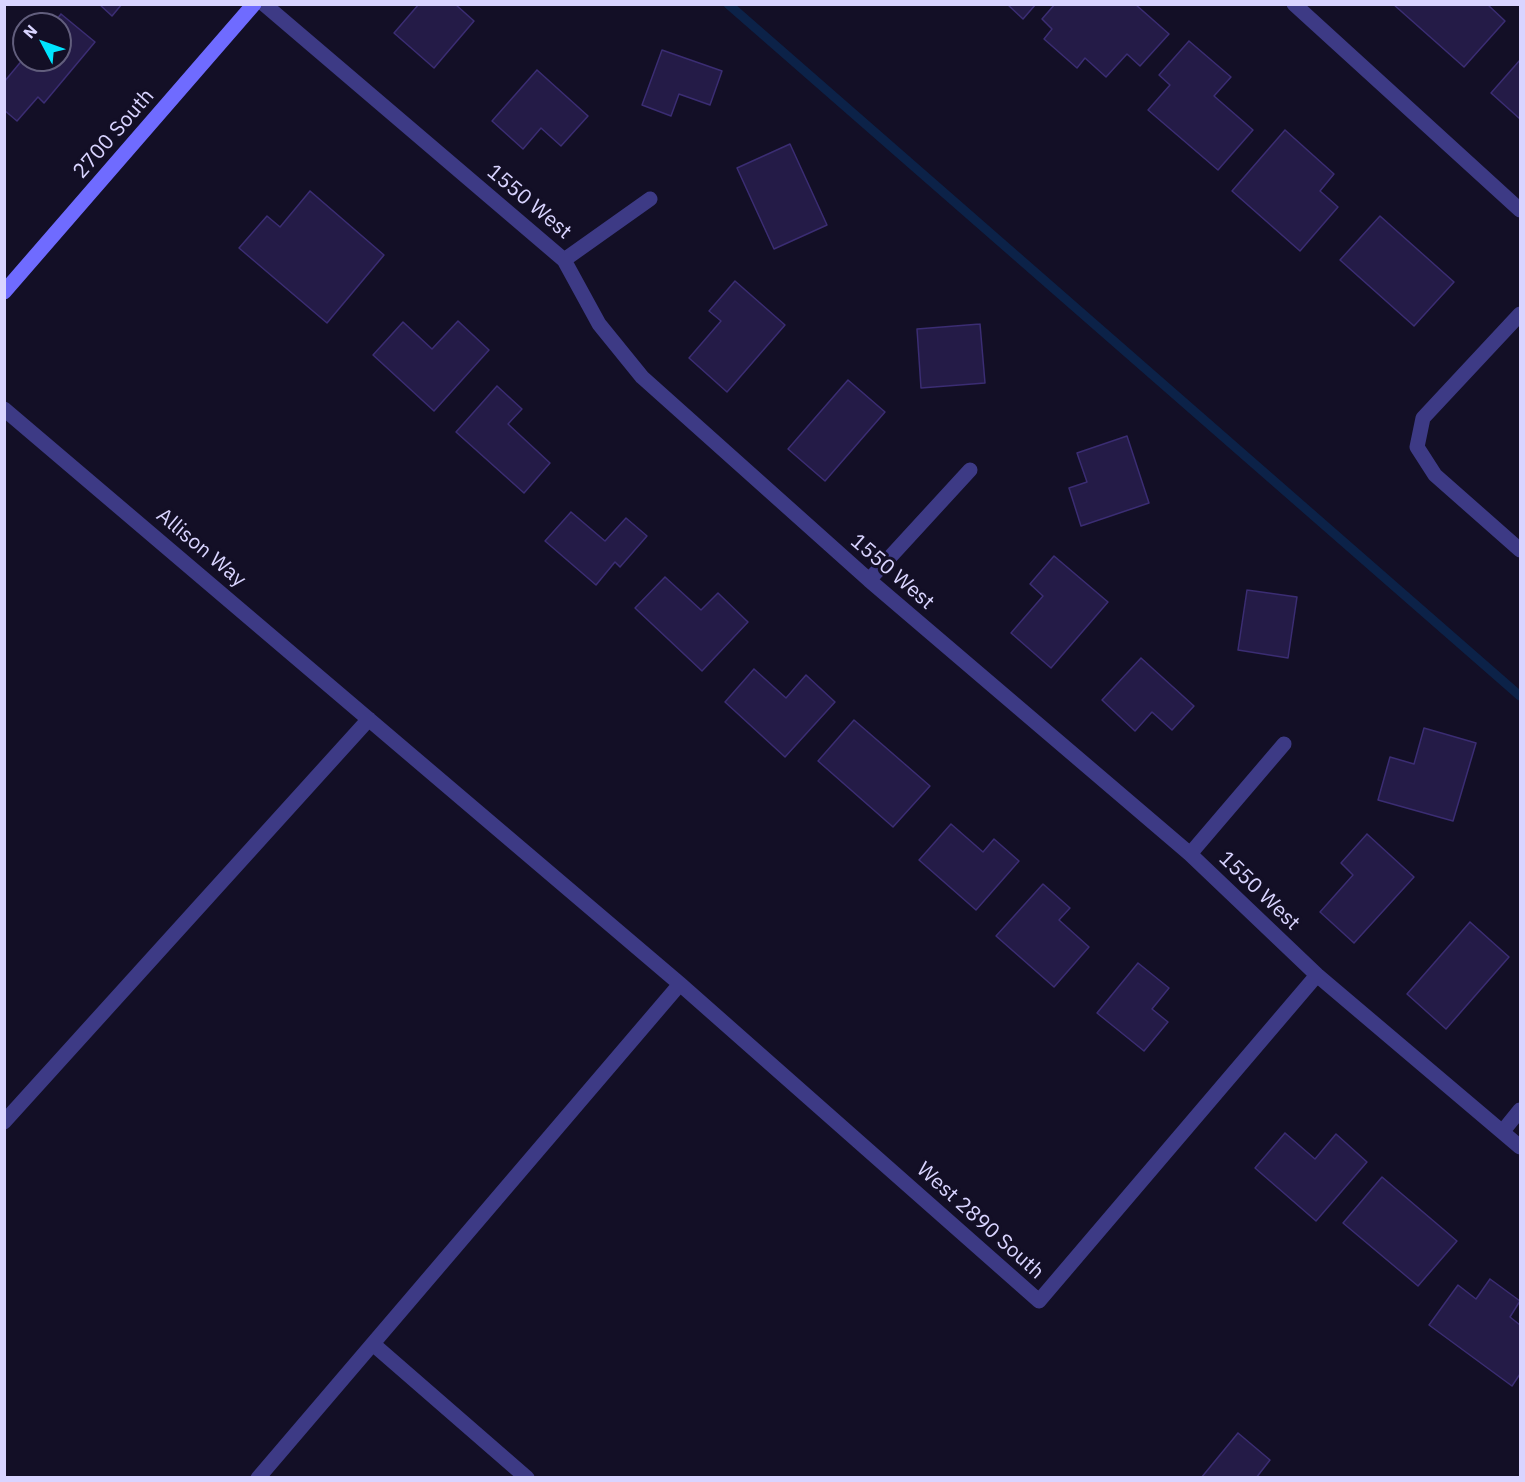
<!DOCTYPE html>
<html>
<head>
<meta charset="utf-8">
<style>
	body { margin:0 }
	#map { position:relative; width:1525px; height:1482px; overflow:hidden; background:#130f26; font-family:"IBM Plex Sans",sans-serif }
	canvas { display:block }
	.frame { position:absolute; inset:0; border:6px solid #d9d4ff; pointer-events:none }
	.north { position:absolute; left:12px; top:12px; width:60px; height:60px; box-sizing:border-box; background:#130f26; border:2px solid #625e7d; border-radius:50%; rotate:311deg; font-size:16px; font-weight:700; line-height:24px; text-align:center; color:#d9d4ff }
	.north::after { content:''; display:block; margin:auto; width:21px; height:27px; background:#00e5ff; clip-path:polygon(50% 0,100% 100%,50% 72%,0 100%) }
</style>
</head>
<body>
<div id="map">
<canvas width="1525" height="1482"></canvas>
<div class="frame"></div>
<div class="north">N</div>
</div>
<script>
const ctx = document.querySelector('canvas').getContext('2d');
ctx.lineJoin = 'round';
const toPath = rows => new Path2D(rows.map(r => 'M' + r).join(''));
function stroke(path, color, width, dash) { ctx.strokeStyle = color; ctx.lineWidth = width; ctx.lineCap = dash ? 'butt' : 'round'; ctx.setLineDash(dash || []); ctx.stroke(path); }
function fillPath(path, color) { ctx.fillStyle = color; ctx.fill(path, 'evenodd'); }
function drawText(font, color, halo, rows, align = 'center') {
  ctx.font = font + ' "IBM Plex Sans",sans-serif'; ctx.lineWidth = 6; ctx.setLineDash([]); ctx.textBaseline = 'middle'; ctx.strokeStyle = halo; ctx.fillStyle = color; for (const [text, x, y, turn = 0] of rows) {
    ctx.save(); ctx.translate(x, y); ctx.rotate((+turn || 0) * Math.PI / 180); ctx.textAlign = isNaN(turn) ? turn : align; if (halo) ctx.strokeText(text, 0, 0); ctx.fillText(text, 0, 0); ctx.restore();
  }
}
const stream = toPath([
	[728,4,1520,696]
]);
const building = toPath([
	[99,4,122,4,112,16,99,4],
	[419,4,455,4,474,21,434,68,394,33,419,4],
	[1007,4,1036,4,1023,19,1007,4],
	[1055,4,1135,4,1169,34,1140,66,1127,54,1106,77,1085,58,1077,68,1044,39,1052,29,1042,19,1055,4],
	[1393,4,1487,4,1505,21,1464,67,1393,4],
	[61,14,95,42,44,103,38,97,17,121,4,110,4,82,24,58,24,60,60,60,60,24,53,24,61,14],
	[1189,41,1231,77,1214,96,1253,130,1218,170,1148,110,1170,85,1159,75,1189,41],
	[662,50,722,71,710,105,679,94,671,116,642,105,662,50],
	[1520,60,1520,119,1491,93,1520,60],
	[537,70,588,116,561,146,541,128,523,149,492,121,537,70],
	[1285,130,1334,174,1320,191,1338,207,1300,251,1232,191,1285,130],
	[790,144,827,225,774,249,737,168,790,144],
	[310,191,384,255,327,323,239,248,267,216,280,227,310,191],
	[1380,216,1454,282,1414,326,1340,260,1380,216],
	[735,281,785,325,727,392,689,358,721,321,709,311,735,281],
	[458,321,489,350,434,411,373,355,403,322,432,349,458,321],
	[980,324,985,383,921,388,917,329,980,324],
	[848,380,885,412,825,481,788,449,848,380],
	[497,386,522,409,508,424,550,463,524,493,456,432,497,386],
	[1127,436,1149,503,1081,526,1069,488,1087,482,1077,453,1127,436],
	[571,512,605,541,626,518,647,536,620,567,615,562,596,585,545,541,571,512],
	[1054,556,1108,602,1051,668,1011,633,1043,596,1030,584,1054,556],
	[665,577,701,610,718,593,748,622,702,671,635,608,665,577],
	[1247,590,1297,597,1288,658,1238,650,1247,590],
	[1141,658,1194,706,1172,730,1152,712,1135,731,1102,700,1141,658],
	[754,669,786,698,806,675,835,702,785,757,725,702,754,669],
	[854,720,930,786,893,827,818,761,854,720],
	[1424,728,1476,743,1453,821,1378,800,1390,757,1414,764,1424,728],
	[951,824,983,852,994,839,1019,861,976,910,919,860,951,824],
	[1367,834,1414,877,1354,943,1320,912,1353,875,1341,863,1367,834],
	[1043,884,1070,908,1059,920,1089,947,1054,987,996,936,1043,884],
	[1470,922,1509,957,1446,1029,1407,994,1470,922],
	[1138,963,1169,988,1152,1009,1168,1022,1144,1051,1097,1013,1138,963],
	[1285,1133,1315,1159,1336,1134,1367,1162,1316,1221,1255,1168,1285,1133],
	[1382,1177,1457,1241,1418,1286,1343,1223,1382,1177],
	[1490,1279,1520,1301,1510,1317,1520,1325,1520,1374,1512,1386,1429,1325,1458,1285,1476,1299,1490,1279],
	[1238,1433,1270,1460,1256,1478,1201,1478,1238,1433]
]);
const street = toPath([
	[264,4,564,260,599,324,642,377,869,580,1190,854,1317,975,1520,1147],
	[1294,4,1520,210],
	[564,260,650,199],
	[1520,314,1423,418,1417,447,1435,475,1520,550],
	[4,409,680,984,1039,1301,1317,975],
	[869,580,970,470],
	[1190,854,1284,744],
	[4,1122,369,719],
	[1503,1131,1520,1110],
	[373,1344,527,1478],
	[258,1478,680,984]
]);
const secondary = toPath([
	[4,292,254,4]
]);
const streetNames = [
	["2700 South",114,134,-49],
	["1550 West",529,202,40],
	["Allison Way",201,548,40],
	["1550 West",892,572,41],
	["1550 West",1259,891,44],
	["West 2890 South",980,1221,42]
];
stroke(stream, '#0c2248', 9);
fillPath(building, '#241b47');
stroke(building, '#3b2d73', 1.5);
stroke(street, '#3d3a85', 15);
stroke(secondary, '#6f6bff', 15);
drawText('21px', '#d9d4ff', '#130f26', streetNames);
</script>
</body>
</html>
